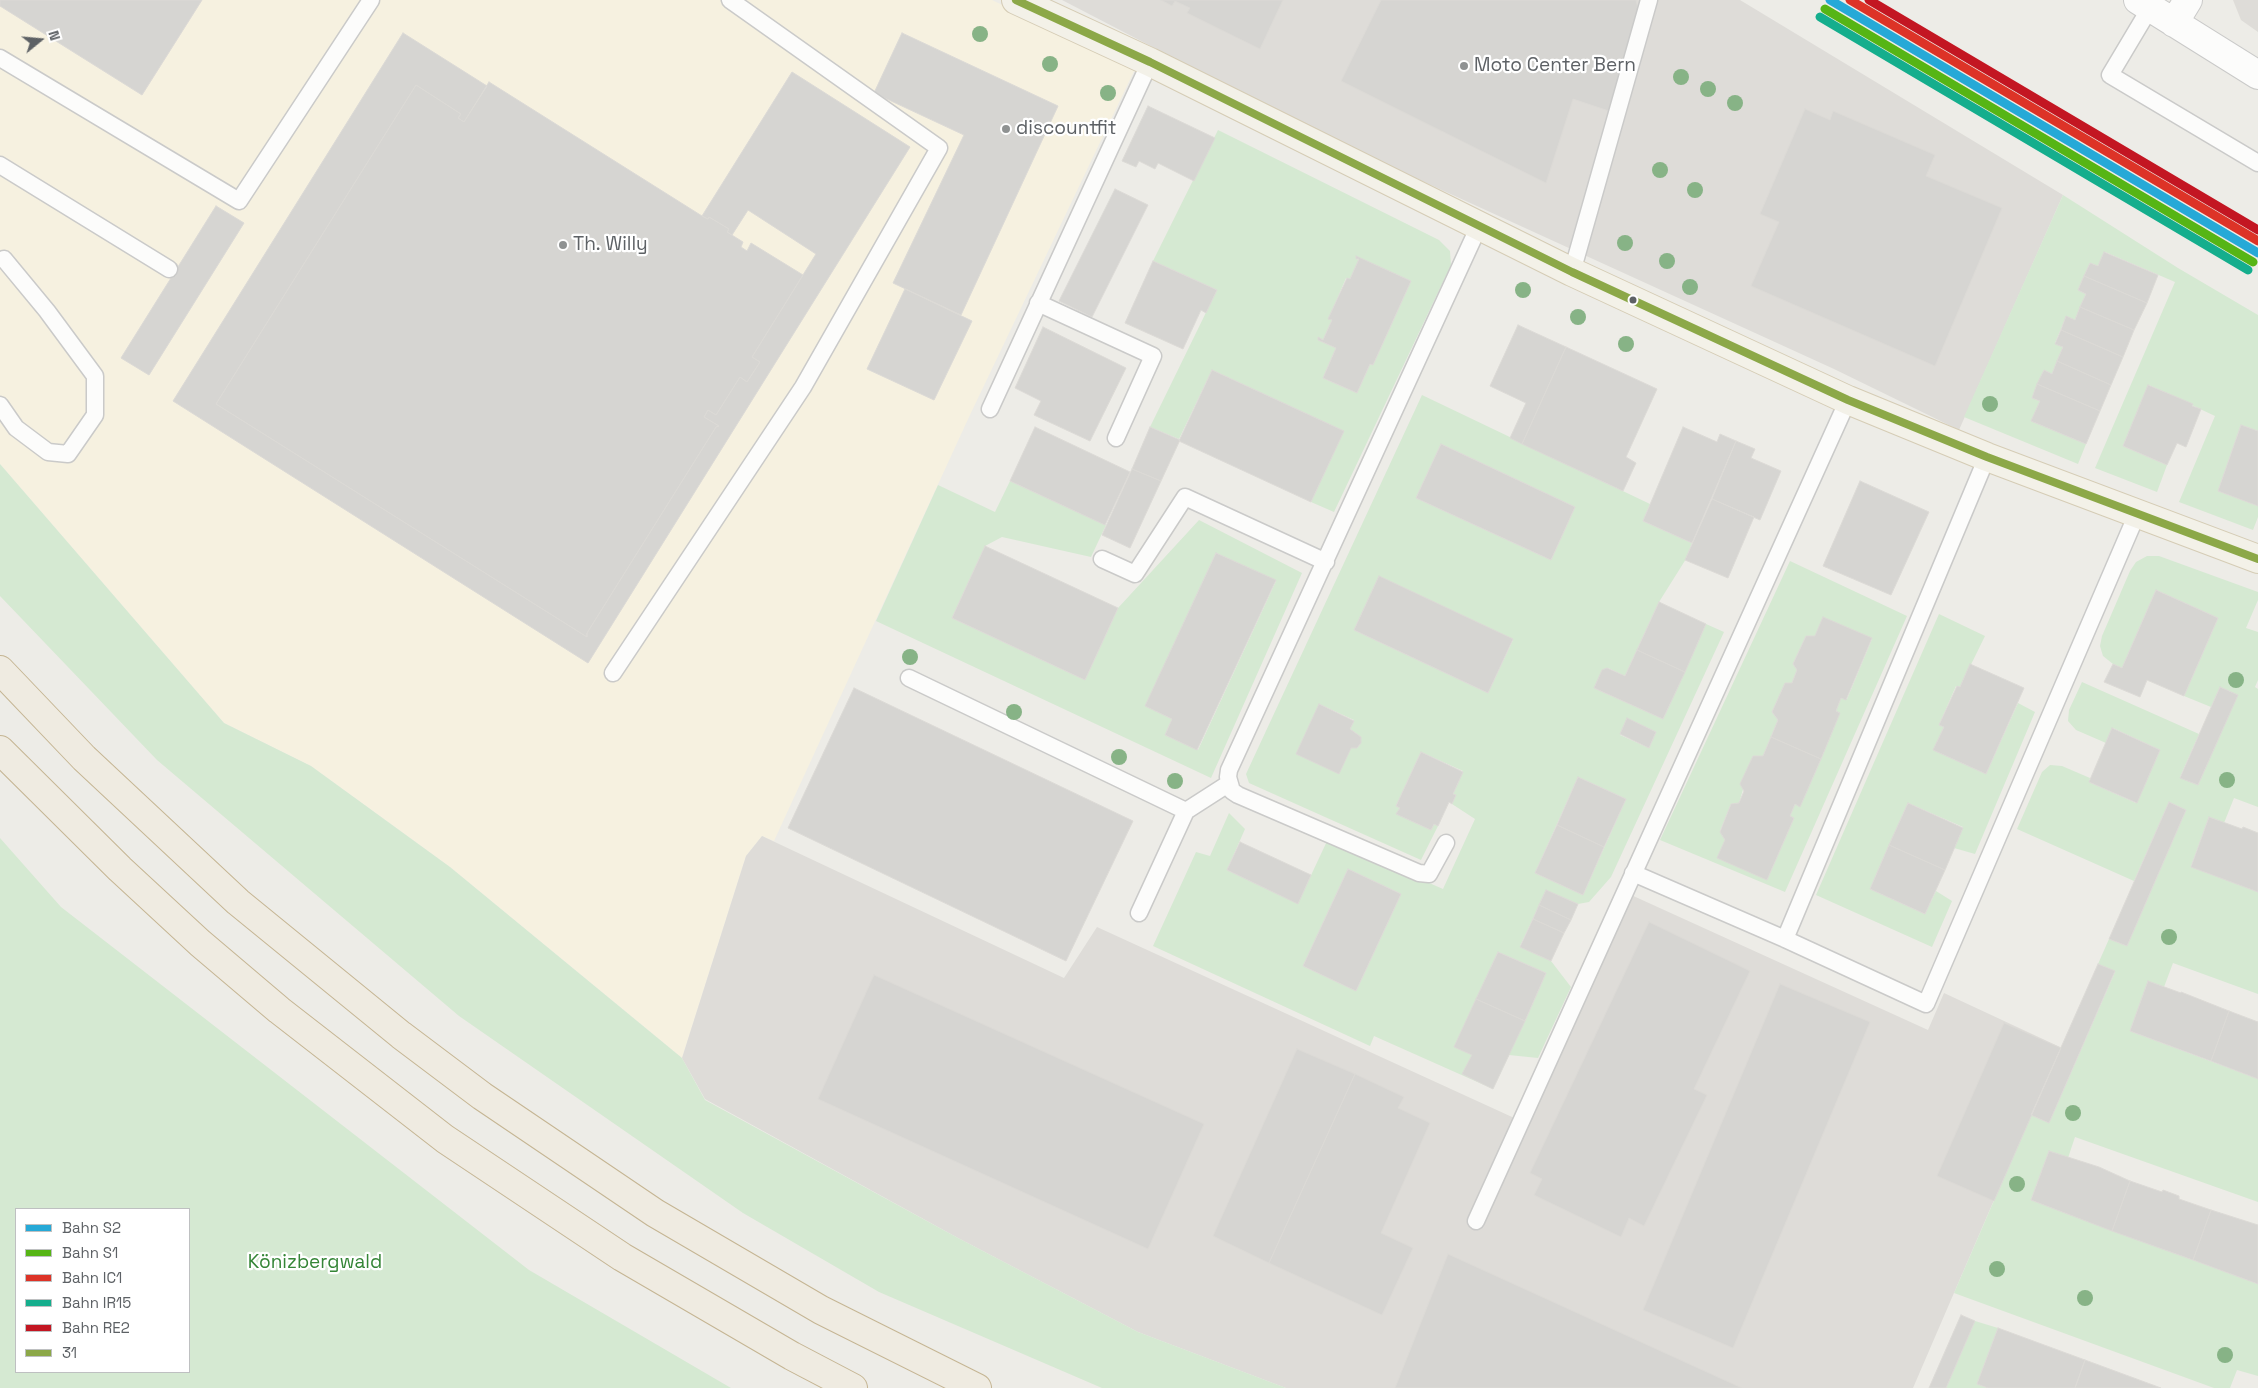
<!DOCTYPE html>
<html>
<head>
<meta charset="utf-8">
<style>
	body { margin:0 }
	#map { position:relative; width:2258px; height:1388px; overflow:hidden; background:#edece7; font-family:"Space Grotesk",sans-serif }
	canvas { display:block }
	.legend { position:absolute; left:15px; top:1208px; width:175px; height:165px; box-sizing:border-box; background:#fff; border:1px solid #bec0c1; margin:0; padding:6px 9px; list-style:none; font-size:15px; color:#5d6165 }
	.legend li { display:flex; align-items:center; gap:10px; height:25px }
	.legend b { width:25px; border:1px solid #bec0c1 }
	.north { position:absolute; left:15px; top:15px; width:50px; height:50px; -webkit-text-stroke:4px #fff; paint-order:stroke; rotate:73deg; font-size:14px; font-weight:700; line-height:20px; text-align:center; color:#5d6165 }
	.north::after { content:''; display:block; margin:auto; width:18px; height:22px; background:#5d6165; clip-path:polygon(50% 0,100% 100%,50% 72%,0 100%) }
</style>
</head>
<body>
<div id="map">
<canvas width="2258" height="1388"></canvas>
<ul class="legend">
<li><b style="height:6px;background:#26a9d7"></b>Bahn S2</li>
<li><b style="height:6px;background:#56b515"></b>Bahn S1</li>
<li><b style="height:6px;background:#dd3327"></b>Bahn IC1</li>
<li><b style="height:6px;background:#15ae8d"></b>Bahn IR15</li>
<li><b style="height:6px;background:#c31622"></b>Bahn RE2</li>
<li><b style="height:6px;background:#8ca848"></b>31</li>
</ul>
<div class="north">N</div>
</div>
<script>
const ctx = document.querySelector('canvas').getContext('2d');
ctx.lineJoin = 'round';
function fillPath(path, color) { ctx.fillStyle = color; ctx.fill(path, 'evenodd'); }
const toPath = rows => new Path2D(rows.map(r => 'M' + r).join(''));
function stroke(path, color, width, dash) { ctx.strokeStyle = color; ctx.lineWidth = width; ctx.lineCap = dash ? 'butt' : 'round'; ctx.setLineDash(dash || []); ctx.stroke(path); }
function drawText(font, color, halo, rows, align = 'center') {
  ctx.font = font + ' "Space Grotesk",sans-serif'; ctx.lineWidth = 4.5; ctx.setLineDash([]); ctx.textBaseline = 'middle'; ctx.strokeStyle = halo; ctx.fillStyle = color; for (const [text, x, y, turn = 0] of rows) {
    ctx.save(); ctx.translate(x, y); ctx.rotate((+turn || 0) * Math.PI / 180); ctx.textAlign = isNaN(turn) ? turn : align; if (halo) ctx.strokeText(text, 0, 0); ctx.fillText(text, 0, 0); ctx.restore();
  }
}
const commercial = toPath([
	[0,0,992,0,1135,69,969,417,774,841,762,836,746,856,682,1058,450,867,311,766,224,723,0,464]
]);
const industrial = toPath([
	[1062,0,1740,0,2063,195,1959,430,1834,369,1330,139],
	[2233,0,2258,0,2258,32,2241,20],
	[762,836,1064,978,1097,927,1523,1122,1629,894,1928,1030,1944,993,2060,1047,1913,1388,1286,1388,1138,1332,958,1238,705,1099,682,1058,746,856]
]);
const green = toPath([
	[1218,130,1439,240,1450,251,1451,265,1334,512,1311,502,1343,431,1212,370,1179,439,1150,427,1217,290,1153,261],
	[1356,257,1411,281,1373,365,1370,364,1357,393,1323,378,1336,348,1318,340,1319,338,1323,340,1332,320,1329,318,1346,278,1350,279,1359,260,1356,259],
	[2063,195,2178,268,2258,315,2258,431,2241,425,2218,491,2258,506,2258,517,2253,530,2179,502,2215,416,2149,385,2123,446,2167,465,2157,492,2095,468,2175,282,2105,252,2098,266,2090,263,2078,290,2086,294,2075,320,2066,317,2055,343,2063,347,2052,374,2044,370,2032,398,2040,401,2032,421,2086,444,2078,464,1964,417],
	[1422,395,1650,504,1643,521,1692,543,1686,559,1659,602,1625,676,1608,668,1603,670,1594,688,1663,719,1706,624,1724,632,1611,877,1589,902,1578,904,1546,891,1520,946,1551,961,1571,987,1538,1058,1509,1055,1493,1089,1374,1036,1370,1046,1153,946,1196,852,1210,856,1229,813,1245,829,1227,870,1298,903,1328,839,1443,889,1475,819,1452,804,1456,795,1453,794,1463,771,1421,752,1396,806,1400,808,1397,814,1431,830,1434,824,1438,826,1421,860,1249,783,1246,774],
	[1441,444,1575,507,1551,560,1416,498],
	[1379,577,1513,640,1488,693,1354,630],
	[1319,704,1354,720,1350,729,1361,737,1361,743,1357,748,1351,748],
	[1627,719,1656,732,1649,748,1620,735],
	[1578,777,1626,799,1583,895,1535,873],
	[1348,869,1401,894,1356,991,1303,966],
	[1498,952,1546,973,1525,1021,1477,999],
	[0,464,224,723,311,766,450,867,682,1058,705,1100,958,1238,1138,1332,1286,1388,1102,1388,879,1292,743,1213,459,1016,157,760,0,596],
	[1010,481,1106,525,1091,557,1002,537,985,546,952,618,1085,680,1118,608,1199,520,1302,573,1211,778,876,621,938,485,995,512],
	[1216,553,1276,581,1198,750,1165,735,1172,719,1146,706],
	[2147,556,2159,556,2258,592,2258,600,2246,628,2258,632,2258,680,2255,687,2258,689,2258,807,2234,798,2224,823,2209,817,2191,866,2258,892,2258,994,2173,963,2164,987,2148,982,2130,1031,2258,1079,2258,1202,2075,1137,2068,1158,2049,1151,2031,1200,2258,1284,2258,1376,2237,1370,2230,1388,2214,1388,1954,1293,2031,1115,2049,1123,2115,972,2098,964,2109,939,2127,946,2186,810,2169,802,2134,881,2017,829,2042,772,2050,765,2062,766,2090,778,2089,782,2136,803,2160,750,2113,728,2106,743,2076,730,2068,721,2069,710,2082,682,2199,734,2180,777,2198,785,2237,695,2220,687,2211,707,2184,696,2218,618,2156,590,2122,668,2113,664,2103,656,2100,646,2102,636,2130,571,2136,562],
	[1790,561,1907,616,1785,892,1660,840],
	[1806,636,1872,639,1847,699,1841,698,1836,711,1839,713,1821,759,1800,806,1795,804,1790,816,1794,818,1767,880,1725,840,1720,831,1731,804,1739,803,1753,756,1763,756,1778,720,1772,712,1785,684,1792,683,1797,670,1793,664],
	[1939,614,1985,636,1960,687,1956,686,1939,725,1944,727,1934,750,1986,774,2018,703,2035,712,1975,854,1954,848,1963,827,1908,803,1870,889,1925,914,1936,891,1952,901,1932,947,1816,895],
	[0,838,61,907,529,1270,731,1388,0,1388],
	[16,1209,189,1209,189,1372,16,1372],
	[1975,1321,1998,1328,1977,1384,1988,1388,1946,1388]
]);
const building = toPath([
	[0,0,202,0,142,95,0,6,0,0],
	[1161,0,1283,0,1260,49,1187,13,1190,8,1175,1,1172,6,1161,0],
	[1381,0,1636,0,1639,12,1612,112,1573,99,1546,183,1341,81,1381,0],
	[403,33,487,86,464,122,458,118,461,114,416,85,216,404,587,637,587,633,716,427,719,426,704,417,708,410,716,415,740,377,747,382,760,362,752,357,816,254,748,210,732,235,727,232,729,229,709,217,708,219,702,216,792,72,910,147,588,663,173,401,403,33],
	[902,33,1058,106,961,315,893,283,964,135,874,93,902,33],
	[489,82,702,216,708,219,709,217,729,229,727,232,743,242,741,247,747,251,751,243,803,275,752,357,760,362,747,382,740,377,716,415,708,410,704,417,719,426,716,427,587,633,587,637,216,404,416,85,461,114,458,118,464,122,489,82],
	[1148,106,1215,138,1194,181,1158,163,1155,169,1139,161,1136,167,1122,161,1148,106],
	[1805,109,1830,120,1833,111,1935,155,1926,176,2002,208,1935,366,1751,286,1779,222,1760,214,1805,109],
	[1115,189,1148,205,1092,317,1059,301,1115,189],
	[216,206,244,223,149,375,121,358,216,206],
	[2104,252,2158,275,2147,303,2084,276,2090,263,2098,266,2104,252],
	[1356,256,1411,281,1373,365,1370,364,1357,393,1323,378,1336,348,1318,340,1318,337,1323,340,1332,320,1328,319,1347,278,1350,279,1359,259,1356,259,1356,256],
	[1153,261,1217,290,1206,313,1201,310,1183,349,1125,323,1153,261],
	[2084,276,2147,303,2134,330,2080,307,2086,294,2078,290,2084,276],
	[905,289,972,321,934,400,867,369,905,289],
	[2080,307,2134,330,2123,357,2061,330,2066,316,2075,320,2080,307],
	[1518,325,1566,347,1522,444,1510,438,1526,403,1490,386,1518,325],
	[1043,327,1126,368,1090,441,1034,415,1041,401,1015,388,1043,327],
	[2061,330,2123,357,2111,385,2057,361,2063,347,2055,344,2061,330],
	[1566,347,1657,389,1626,457,1636,463,1623,491,1522,444,1566,347],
	[2057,361,2111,385,2100,411,2037,384,2044,370,2052,374,2057,361],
	[1212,370,1344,431,1311,502,1179,441,1212,370],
	[2037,384,2100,411,2086,444,2031,421,2040,401,2032,398,2037,384],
	[2148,385,2193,404,2192,406,2201,409,2186,447,2177,443,2167,465,2123,446,2148,385],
	[2241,425,2258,431,2258,506,2218,491,2241,425],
	[1035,427,1130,472,1105,525,1010,481,1035,427],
	[1150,427,1180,440,1161,481,1132,469,1150,427],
	[1683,427,1717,442,1720,434,1736,441,1692,543,1643,521,1683,427],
	[1736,441,1755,449,1751,458,1781,471,1760,520,1712,499,1736,441],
	[1441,444,1575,507,1551,560,1416,498,1441,444],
	[1132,469,1161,481,1130,548,1102,535,1132,469],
	[1860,481,1929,512,1891,595,1823,566,1860,481],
	[1712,499,1754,517,1728,578,1685,560,1712,499],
	[985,546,1118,608,1085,680,952,618,985,546],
	[1216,553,1276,580,1197,750,1165,735,1172,719,1145,706,1216,553],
	[1379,576,1513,639,1488,693,1354,630,1379,576],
	[2156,590,2218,618,2184,696,2147,680,2140,697,2104,682,2113,664,2122,668,2156,590],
	[1659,602,1706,624,1685,672,1637,650,1659,602],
	[1823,617,1872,638,1846,700,1841,698,1836,711,1840,713,1821,759,1771,737,1778,720,1772,712,1785,683,1792,683,1797,670,1793,664,1806,636,1815,636,1823,617],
	[1637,650,1685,672,1663,719,1594,688,1602,670,1607,668,1625,676,1637,650],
	[1970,664,2024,688,1986,774,1933,750,1944,727,1939,725,1957,686,1960,687,1970,664],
	[2220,687,2238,695,2198,785,2180,778,2220,687],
	[854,688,1133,821,1066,961,788,828,854,688],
	[1319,704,1354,721,1350,729,1361,737,1361,743,1357,748,1351,748,1339,774,1296,754,1319,704],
	[1627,718,1656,732,1649,748,1620,734,1627,718],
	[2112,728,2160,750,2137,803,2089,782,2112,728],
	[1771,737,1821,759,1800,807,1795,804,1790,816,1794,818,1767,880,1717,858,1725,840,1720,832,1731,804,1739,803,1744,791,1740,784,1753,756,1763,756,1771,737],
	[1421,752,1463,772,1453,794,1456,795,1452,804,1449,802,1438,826,1434,824,1431,830,1396,814,1400,808,1396,806,1421,752],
	[1578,777,1626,799,1604,847,1557,825,1578,777],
	[2169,802,2186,810,2127,946,2109,939,2169,802],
	[1908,803,1963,828,1945,870,1889,845,1908,803],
	[2209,817,2242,829,2243,827,2258,833,2258,892,2191,867,2209,817],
	[1557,825,1604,847,1583,895,1535,873,1557,825],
	[1240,842,1311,875,1298,904,1227,870,1240,842],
	[1889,845,1945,870,1925,914,1870,889,1889,845],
	[1348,869,1401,894,1356,991,1303,966,1348,869],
	[1546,890,1578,904,1571,920,1539,905,1546,890],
	[1539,905,1571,920,1564,933,1533,919,1539,905],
	[1533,919,1564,933,1551,961,1520,947,1533,919],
	[1649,922,1750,971,1694,1089,1707,1095,1644,1226,1629,1218,1621,1237,1534,1195,1542,1179,1530,1173,1649,922],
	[1498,952,1546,973,1525,1021,1476,999,1498,952],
	[2098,964,2115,971,2049,1123,2031,1115,2098,964],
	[874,975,1204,1124,1148,1249,818,1099,874,975],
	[2148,981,2181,993,2181,992,2229,1011,2211,1061,2130,1031,2148,981],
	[1780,984,1870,1022,1733,1348,1643,1310,1780,984],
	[1476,999,1525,1021,1493,1089,1462,1074,1472,1055,1454,1047,1476,999],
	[2229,1011,2258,1022,2258,1079,2211,1061,2229,1011],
	[2004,1023,2061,1048,1994,1201,1937,1176,2004,1023],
	[1297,1049,1355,1074,1269,1263,1213,1236,1297,1049],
	[1355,1074,1404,1097,1398,1108,1430,1123,1381,1233,1413,1248,1382,1315,1269,1263,1355,1074],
	[2049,1151,2099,1167,2130,1181,2112,1231,2031,1200,2049,1151],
	[2130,1181,2162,1192,2163,1190,2179,1196,2179,1199,2211,1210,2193,1260,2112,1231,2130,1181],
	[2211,1210,2258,1225,2258,1284,2193,1260,2211,1210],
	[1448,1254,1742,1388,1395,1388,1448,1254],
	[1961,1315,1975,1321,1946,1388,1929,1388,1961,1315],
	[1998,1328,2085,1360,2075,1388,1988,1388,1977,1384,1998,1328],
	[2085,1360,2161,1388,2075,1388,2085,1360]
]);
const lane = toPath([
	[2150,8,2110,75,2258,163],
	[0,58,239,201,371,0],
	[0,165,169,269],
	[1572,272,1649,0],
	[1038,303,1153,356,1116,438],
	[0,405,16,428,48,452,68,454,95,415,95,376,47,311,4,259],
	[990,409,1150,62],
	[1102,559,1135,574,1185,497,1326,562],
	[613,673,803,387,939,148,730,0],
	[909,678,1186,811,1228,784],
	[1446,843,1429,874,1419,873,1238,795,1232,791,1228,777,1229,770,1479,226],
	[1633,873,1785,939,1926,1004,2137,514],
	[1139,913,1186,811],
	[1785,939,1987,457],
	[1476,1221,1848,400]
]);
const street = toPath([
	[2138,0,2258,75],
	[2174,23,2188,0]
]);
const primary = toPath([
	[1016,0,1150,62,1572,272,1848,400,1987,457,2258,559]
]);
const highway = toPath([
	[0,670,84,758,238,902,401,1035,482,1096,655,1213,821,1310,977,1388],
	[0,750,120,869,200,943,279,1010,445,1139,622,1257,792,1356,853,1388]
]);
const bus1 = toPath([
	[1016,0,1150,62,1572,272,1848,400,1987,457,2258,559]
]);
const rail1 = toPath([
	[1830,0,2258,253]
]);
const rail2 = toPath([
	[1825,9,2253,262]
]);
const rail3 = toPath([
	[1850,0,2258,241]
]);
const rail4 = toPath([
	[1820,17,2248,270]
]);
const rail5 = toPath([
	[1869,0,2258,230]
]);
const trees = [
	[980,34],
	[1050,64],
	[1681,77],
	[1708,89],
	[1108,93],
	[1735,103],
	[1660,170],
	[1695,190],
	[1625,243],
	[1667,261],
	[1690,287],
	[1523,290],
	[1578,317],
	[1626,344],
	[1990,404],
	[910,657],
	[2236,680],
	[1014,712],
	[1119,757],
	[2227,780],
	[1175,781],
	[2169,937],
	[2073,1113],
	[2017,1184],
	[1997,1269],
	[2085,1298],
	[2225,1355]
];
const markers = [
	[1464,66,5,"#8f9292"],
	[1006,129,5,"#8f9292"],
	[563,245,5,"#8f9292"],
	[1633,300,4.5,"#5d6165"]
];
const poiNames = [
	["Moto Center Bern",1474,66],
	["discountfit",1016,129],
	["Th. Willy",573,245]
];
const parkNames = [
	["Könizbergwald",315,1263]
];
fillPath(commercial, '#f6f1e0');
fillPath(industrial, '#dedcd8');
fillPath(green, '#d5e9d2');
fillPath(building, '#d6d5d2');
stroke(building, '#dcdad6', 1);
stroke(lane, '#cacac9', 19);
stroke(street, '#cacac9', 30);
stroke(primary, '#d5ccb5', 30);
stroke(highway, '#c5b593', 30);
stroke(lane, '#fcfcfb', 16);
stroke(street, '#fcfcfb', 28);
stroke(primary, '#f3f1e8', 28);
stroke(highway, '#efebe1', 28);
stroke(bus1, '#8ca848', 8);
stroke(rail1, '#26a9d7', 9);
stroke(rail2, '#56b515', 9);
stroke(rail3, '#dd3327', 9);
stroke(rail4, '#15ae8d', 9);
stroke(rail5, '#c31622', 9);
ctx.fillStyle = '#87b386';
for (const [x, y] of trees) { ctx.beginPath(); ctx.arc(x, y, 8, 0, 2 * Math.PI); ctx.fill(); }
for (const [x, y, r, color] of markers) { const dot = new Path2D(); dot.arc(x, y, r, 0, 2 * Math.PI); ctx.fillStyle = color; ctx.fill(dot); stroke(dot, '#fff', 2); }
drawText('19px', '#5d6165', '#fff', poiNames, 'left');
drawText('19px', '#348536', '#fff', parkNames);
</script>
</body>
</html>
